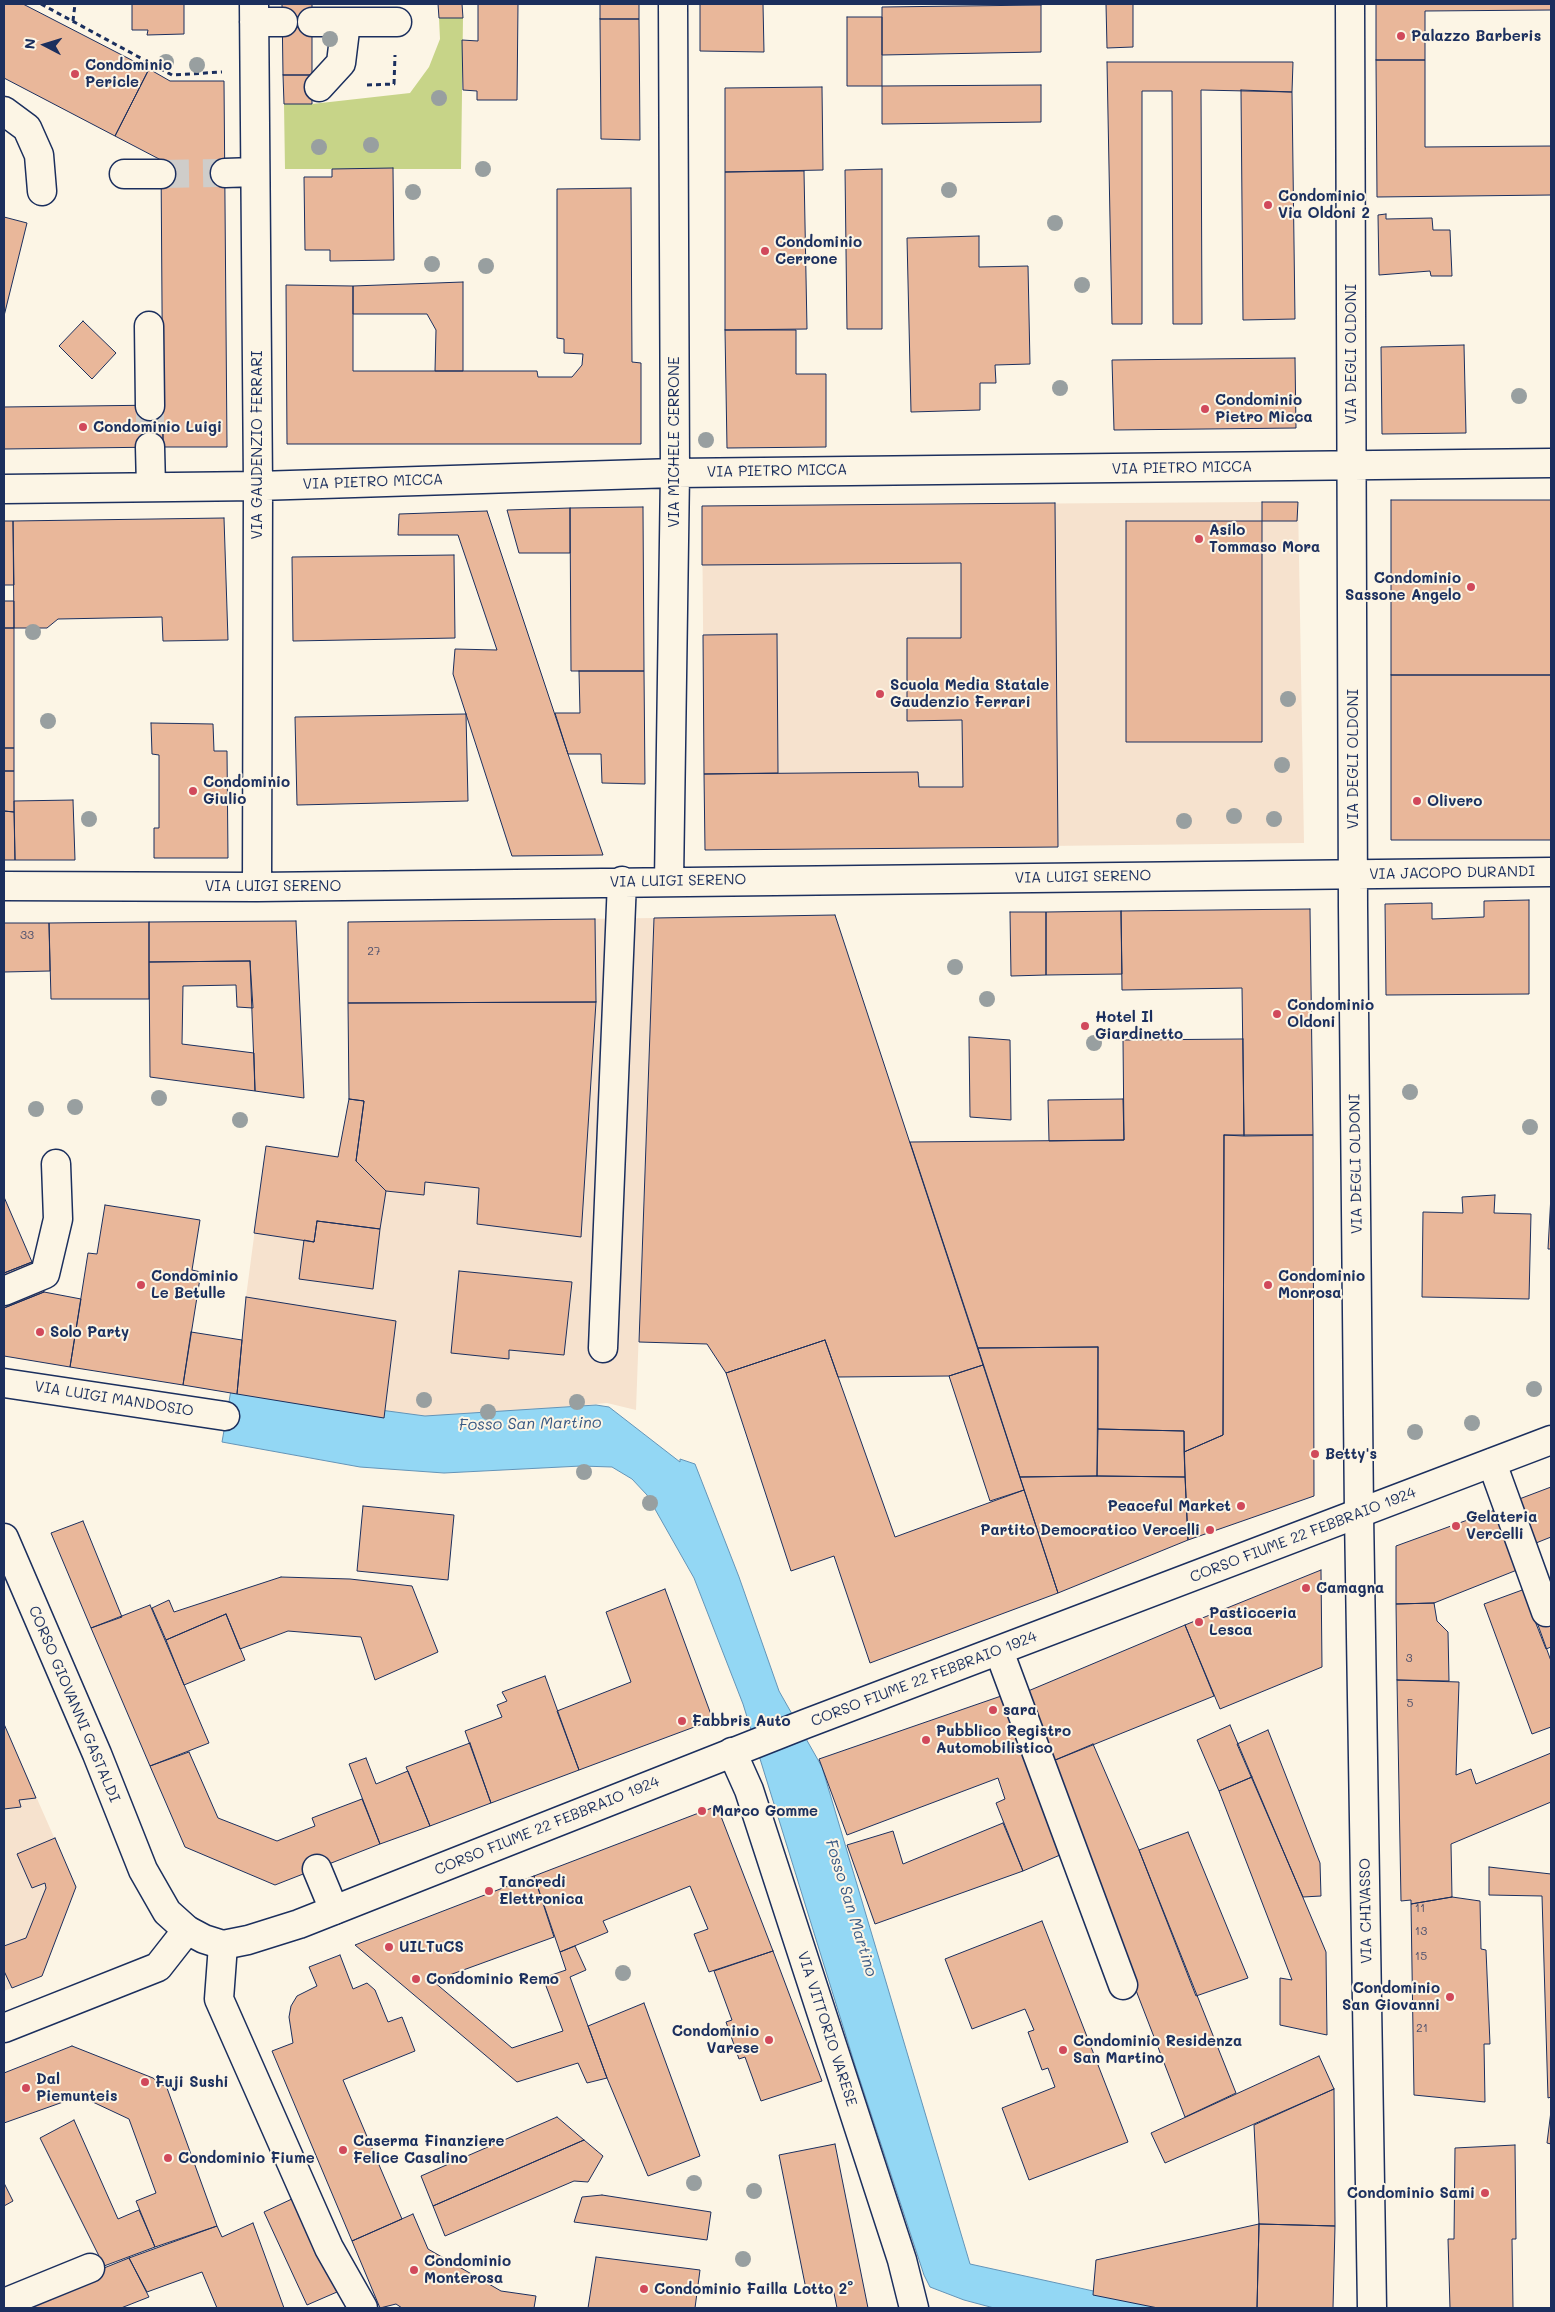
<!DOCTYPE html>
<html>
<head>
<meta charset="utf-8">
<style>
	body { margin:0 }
	#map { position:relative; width:1555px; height:2312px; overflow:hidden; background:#fcf5e5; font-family:Mali,sans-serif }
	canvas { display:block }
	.frame { position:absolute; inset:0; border:5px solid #1b2f5e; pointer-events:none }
	.north { position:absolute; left:20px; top:20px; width:50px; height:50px; -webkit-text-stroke:4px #fcf5e5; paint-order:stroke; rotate:275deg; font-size:14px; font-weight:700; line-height:20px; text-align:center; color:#1b2f5e }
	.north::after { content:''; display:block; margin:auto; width:18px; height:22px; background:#1b2f5e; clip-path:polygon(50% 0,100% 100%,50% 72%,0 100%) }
</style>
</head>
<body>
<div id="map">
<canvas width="1555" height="2312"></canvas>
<div class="frame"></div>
<div class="north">N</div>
</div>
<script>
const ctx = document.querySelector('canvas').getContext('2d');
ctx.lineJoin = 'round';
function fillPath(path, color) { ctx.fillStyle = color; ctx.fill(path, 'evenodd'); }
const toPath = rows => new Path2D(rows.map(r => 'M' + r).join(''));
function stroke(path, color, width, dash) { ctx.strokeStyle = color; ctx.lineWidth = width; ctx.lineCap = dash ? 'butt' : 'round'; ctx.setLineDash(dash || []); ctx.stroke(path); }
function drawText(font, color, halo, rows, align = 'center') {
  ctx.font = font + ' Mali,sans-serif'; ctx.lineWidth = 4; ctx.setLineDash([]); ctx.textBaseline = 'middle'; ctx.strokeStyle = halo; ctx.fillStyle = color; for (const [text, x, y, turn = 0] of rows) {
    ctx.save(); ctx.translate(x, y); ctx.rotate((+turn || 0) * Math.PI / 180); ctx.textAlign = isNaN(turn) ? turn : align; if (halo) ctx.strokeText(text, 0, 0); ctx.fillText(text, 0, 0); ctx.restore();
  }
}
const built = toPath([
	[1262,502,1298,502,1304,843,705,850,702,506],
	[654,918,636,1410,607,1403,406,1421,237,1394,246,1297,266,1146,338,1156,349,1099,348,922],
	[4,1724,76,1887,42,1976,4,1991]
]);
const green = toPath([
	[439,18,463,18,461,169,285,169,284,104,312,104,410,93,429,67,440,39]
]);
const water = toPath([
	[231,1390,425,1416,596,1405,609,1407,680,1462,680,1459,695,1464,739,1577,779,1691,822,1767,970,2264,1171,2308,994,2308,964,2300,930,2287,924,2275,855,2065,743,1704,694,1578,647,1495,632,1479,612,1467,581,1466,444,1473,360,1467,222,1442,231,1390]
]);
const building = toPath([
	[4,4,23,4,149,69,115,136,4,78,4,4],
	[132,4,184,4,184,34,147,35,148,30,132,30,132,4],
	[282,4,312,4,312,75,283,75,282,4],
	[438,4,462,4,463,18,439,18,438,4],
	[478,4,518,4,517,100,477,100,477,91,463,90,462,40,478,41,478,4],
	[600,4,639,4,639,19,600,19,600,4],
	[700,4,763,4,764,52,700,51,700,4],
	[1106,4,1133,4,1133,47,1107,48,1106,4],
	[1376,4,1551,4,1551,10,1425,11,1425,60,1376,60,1376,4],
	[1041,5,1041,52,882,55,882,7,1041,5],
	[847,17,882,17,882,86,847,86,847,17],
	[600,19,639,19,640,140,601,139,600,19],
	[1376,60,1425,60,1425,147,1551,146,1551,195,1377,197,1376,60],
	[1107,62,1293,62,1292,92,1201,90,1202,324,1173,324,1172,91,1142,91,1142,324,1112,324,1107,62],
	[149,69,170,81,224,81,227,447,163,447,161,160,115,136,149,69],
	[283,75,312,75,312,104,284,104,283,75],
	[1041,85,1041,122,882,124,882,86,1041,85],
	[822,87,823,170,725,172,725,88,822,87],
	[1241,90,1292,92,1295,319,1243,320,1241,90],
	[393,168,394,260,330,261,330,250,305,250,304,177,332,177,332,169,393,168],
	[882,169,882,329,847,329,845,170,882,169],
	[804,171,807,329,725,330,725,172,804,171],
	[631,188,632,362,641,363,641,444,287,444,286,285,353,286,353,371,537,371,538,377,572,377,582,365,583,354,564,353,564,339,557,338,557,189,631,188],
	[1386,214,1386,219,1432,218,1433,230,1450,230,1452,276,1431,276,1430,271,1379,275,1378,215,1386,214],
	[4,217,27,223,4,316,4,217],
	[979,236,979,267,1028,266,1030,364,995,365,996,383,980,383,980,410,911,412,907,238,979,236],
	[463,282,463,371,435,371,436,330,427,314,353,314,353,286,463,282],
	[83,321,116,353,92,379,59,346,83,321],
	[725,330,796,330,796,374,826,374,826,447,727,448,725,330],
	[1464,345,1466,433,1382,434,1381,347,1464,345],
	[1295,358,1296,428,1114,430,1112,360,1295,358],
	[163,405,163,447,4,449,4,407,163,405],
	[1391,500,1551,500,1551,675,1391,675,1391,500],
	[1262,502,1298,502,1297,521,1262,521,1262,502],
	[1055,503,1058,847,705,850,704,774,918,772,919,787,963,787,962,720,907,721,907,638,961,638,961,563,702,565,702,506,1055,503],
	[643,507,644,671,571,671,570,508,643,507],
	[570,508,570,553,519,553,507,510,570,508],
	[487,511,568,754,603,855,512,856,453,674,455,649,497,650,458,535,398,535,399,514,487,511],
	[224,518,228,640,163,641,162,617,58,619,47,628,14,628,13,521,224,518],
	[4,521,13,521,14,585,4,585,4,521],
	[1126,521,1262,521,1262,742,1126,742,1126,521],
	[454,555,455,638,293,641,292,557,454,555],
	[4,601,14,601,14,628,4,628,4,601],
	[4,628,14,628,14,748,4,748,4,628],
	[777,634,778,773,704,774,703,635,777,634],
	[579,671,644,671,645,784,602,783,601,754,568,754,555,713,580,713,579,671],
	[1391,675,1551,675,1551,840,1391,840,1391,675],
	[466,714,468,801,297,805,295,717,466,714],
	[151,723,213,724,214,751,227,751,228,858,154,858,154,828,159,828,159,755,152,754,151,723],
	[4,748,14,748,14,771,4,771,4,748],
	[4,771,14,771,14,812,4,811,4,771],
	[73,800,75,860,15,860,14,801,73,800],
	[4,811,14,812,15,860,4,860,4,811],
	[1529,900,1529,994,1386,995,1385,904,1432,903,1432,919,1484,917,1484,901,1529,900],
	[1310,909,1313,1135,1244,1136,1242,988,1122,990,1121,911,1310,909],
	[1121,911,1122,974,1046,975,1046,912,1121,911],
	[1010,912,1046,912,1046,975,1011,976,1010,912],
	[835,915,983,1365,949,1376,838,1377,825,1340,726,1373,707,1344,639,1342,654,918,835,915],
	[595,919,596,1002,348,1003,348,922,595,919],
	[296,921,304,1098,255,1091,250,961,149,962,149,922,296,921],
	[149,922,149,999,51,999,49,923,149,922],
	[4,923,49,923,50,971,4,972,4,923],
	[250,961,253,1008,237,1007,236,985,183,986,182,1044,254,1053,255,1091,150,1077,149,962,250,961],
	[596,1002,581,1237,477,1224,479,1188,425,1182,424,1195,386,1191,356,1161,364,1101,349,1099,348,1003,596,1002],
	[969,1037,1010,1040,1011,1120,970,1117,969,1037],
	[1243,1039,1244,1136,1224,1135,1223,1435,1184,1452,1184,1431,1098,1429,1098,1347,978,1348,910,1142,1124,1140,1123,1040,1243,1039],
	[349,1099,364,1101,356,1161,386,1191,380,1229,317,1221,314,1242,254,1233,266,1146,338,1157,349,1099],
	[1123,1099,1124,1140,1049,1141,1048,1100,1123,1099],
	[1224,1135,1313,1135,1314,1496,1188,1540,1184,1452,1223,1435,1224,1135],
	[1495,1195,1494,1213,1531,1214,1529,1299,1422,1297,1423,1212,1463,1213,1462,1197,1495,1195],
	[1551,1195,1551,1249,1548,1249,1551,1195],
	[4,1197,32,1262,4,1273,4,1197],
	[105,1205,200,1220,192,1270,201,1272,183,1385,70,1367,88,1253,97,1254,105,1205],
	[317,1221,380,1229,373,1289,299,1279,304,1240,314,1242,317,1221],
	[32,1262,44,1292,4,1308,4,1273,32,1262],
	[459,1271,572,1282,564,1355,509,1350,509,1359,451,1353,459,1271],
	[44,1292,81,1299,70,1367,4,1356,4,1308,44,1292],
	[246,1297,396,1321,384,1418,237,1394,246,1297],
	[191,1332,242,1340,237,1394,183,1385,191,1332],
	[825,1340,895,1537,1024,1490,1058,1593,870,1663,834,1556,791,1571,726,1373,825,1340],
	[1098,1347,1097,1476,1020,1477,978,1348,1098,1347],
	[983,1365,1024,1490,990,1501,949,1376,983,1365],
	[1098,1429,1184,1431,1185,1477,1097,1476,1098,1429],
	[1097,1476,1185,1477,1188,1540,1058,1593,1020,1477,1097,1476],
	[1551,1487,1551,1537,1531,1545,1514,1501,1551,1487],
	[363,1506,454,1515,448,1580,357,1571,363,1506],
	[1495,1510,1517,1570,1434,1603,1396,1604,1396,1546,1495,1510],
	[83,1521,122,1617,91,1628,51,1533,83,1521],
	[1321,1570,1322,1667,1220,1709,1185,1625,1321,1570],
	[281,1577,350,1579,412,1586,438,1652,375,1680,361,1637,288,1631,240,1649,226,1614,166,1640,152,1608,169,1600,174,1612,281,1577],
	[665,1589,713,1720,579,1770,557,1711,631,1682,606,1612,665,1589],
	[1525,1589,1551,1661,1551,1727,1532,1734,1484,1604,1525,1589],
	[1434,1603,1437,1621,1448,1632,1449,1681,1397,1680,1396,1604,1434,1603],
	[150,1605,209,1743,150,1766,91,1628,150,1605],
	[1551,1609,1551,1647,1546,1649,1533,1616,1551,1609],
	[226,1614,245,1660,184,1685,166,1640,226,1614],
	[1185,1625,1214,1696,1048,1763,1021,1694,1185,1625],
	[545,1676,579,1770,491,1803,465,1731,502,1717,497,1705,507,1701,502,1692,545,1676],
	[1397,1680,1459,1682,1456,1775,1471,1769,1476,1784,1551,1753,1551,1802,1451,1844,1452,1897,1411,1904,1411,1900,1401,1901,1397,1680],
	[1007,1694,1067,1852,1023,1871,996,1803,1005,1799,998,1778,847,1835,819,1759,1007,1694],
	[4,1724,36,1798,19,1800,21,1807,4,1809,4,1724],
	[1230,1725,1252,1777,1219,1791,1197,1740,1230,1725],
	[1268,1730,1320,1863,1321,1896,1303,1897,1237,1744,1268,1730],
	[470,1743,491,1803,430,1826,406,1767,470,1743],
	[1093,1744,1139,1850,1236,2093,1185,2117,1048,1763,1093,1744],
	[189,1752,218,1818,277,1841,315,1826,312,1818,362,1799,380,1844,275,1885,185,1847,150,1766,189,1752],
	[366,1758,376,1784,408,1771,430,1826,380,1844,349,1764,366,1758],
	[1252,1777,1326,1952,1327,2035,1280,2025,1280,1978,1292,1980,1219,1791,1252,1777],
	[717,1806,773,1951,709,1972,694,1934,708,1929,690,1886,603,1921,608,1932,560,1952,534,1876,717,1806],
	[1003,1823,1023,1871,875,1924,847,1845,893,1831,903,1864,1003,1823],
	[1188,1832,1248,1978,1196,1996,1139,1850,1188,1832],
	[55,1838,76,1887,42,1976,12,1988,4,1971,4,1946,26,1938,46,1888,45,1883,32,1888,17,1854,55,1838],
	[1489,1867,1551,1874,1551,2097,1548,2098,1542,1896,1489,1895,1489,1867],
	[534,1876,554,1937,433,1981,512,2048,563,2031,543,1978,566,1970,560,1952,575,1946,586,1970,570,1977,607,2078,587,2083,578,2063,517,2082,355,1945,534,1876],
	[1452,1897,1480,1901,1481,1949,1486,1950,1490,2044,1484,2044,1485,2102,1414,2095,1411,1904,1452,1897],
	[1042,1921,1128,2142,1029,2180,1002,2108,1055,2087,1048,2068,1042,2070,1028,2032,1034,2030,1025,2009,972,2029,945,1959,1042,1921],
	[773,1951,822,2081,761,2101,745,2057,739,2059,726,2022,732,2020,714,1971,773,1951],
	[340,1955,353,1989,367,1983,375,1990,388,2022,402,2017,415,2051,343,2080,402,2219,352,2241,272,2051,293,2043,289,2017,291,2006,297,1996,317,1986,309,1967,340,1955],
	[644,2003,700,2156,648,2176,607,2078,588,2026,644,2003],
	[72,2046,153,2078,167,2088,217,2226,155,2247,136,2201,156,2193,129,2119,80,2096,4,2123,4,2073,72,2046],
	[1319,2056,1334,2089,1165,2163,1151,2133,1319,2056],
	[1334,2089,1335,2226,1259,2224,1254,2125,1334,2089],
	[1551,2111,1551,2144,1547,2143,1551,2111],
	[557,2117,584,2140,433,2206,421,2176,557,2117],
	[74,2120,118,2219,139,2210,155,2247,104,2266,40,2138,74,2120],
	[584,2140,603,2156,588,2182,574,2181,445,2236,433,2206,584,2140],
	[835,2144,868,2308,837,2308,833,2288,807,2294,779,2155,835,2144],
	[1515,2145,1516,2239,1512,2239,1513,2308,1450,2308,1448,2239,1454,2239,1455,2148,1515,2145],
	[4,2183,13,2201,4,2206,4,2183],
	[602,2195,711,2212,707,2240,574,2222,582,2197,602,2195],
	[294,2198,337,2292,307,2305,264,2212,294,2198],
	[413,2214,428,2249,501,2291,536,2296,534,2308,402,2308,396,2304,380,2308,352,2241,413,2214],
	[253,2223,284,2308,217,2308,202,2272,147,2292,129,2258,217,2226,222,2237,253,2223],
	[1259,2224,1335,2226,1333,2308,1257,2308,1259,2224],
	[1259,2224,1257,2308,1158,2308,1093,2295,1096,2260,1259,2224],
	[596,2257,700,2270,695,2308,588,2308,596,2257],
	[129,2258,149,2297,121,2308,4,2308,129,2258]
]);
const minorTunnel = toPath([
	[161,174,225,173],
	[150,406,150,447]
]);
const path = toPath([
	[41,4,172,75,222,72],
	[73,21,75,4],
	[367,85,394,84,395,55]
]);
const minor = toPath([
	[254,4,258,486,257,887],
	[1350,4,1353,907,1359,1514,1372,2308],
	[254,22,283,22],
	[312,22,397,22],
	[319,87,341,63,346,22],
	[4,111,27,128,39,155,42,191],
	[225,173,255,172],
	[124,174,161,174],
	[149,326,150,406],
	[150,447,151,487],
	[4,489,258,486,675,473,1551,463],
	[669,881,675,473,673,4],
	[4,886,257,887,1551,872],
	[4,1291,45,1274,58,1219,56,1164],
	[603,1348,622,881],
	[4,1383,225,1416],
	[1492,1463,1546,1612],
	[999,1651,1123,1985],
	[732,1752,749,1790,902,2260,914,2308],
	[317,1869,334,1910],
	[223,1945,219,1999,329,2248,363,2308],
	[4,2028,158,1967,187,1930],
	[4,2303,90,2268]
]);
const major = toPath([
	[4,1538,97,1754,143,1870,167,1912,187,1930,204,1939,223,1945,248,1940,299,1924,805,1724,1551,1440]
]);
const trees = [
	[330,39],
	[166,62],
	[197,65],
	[439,98],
	[371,145],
	[319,147],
	[483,169],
	[949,190],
	[413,192],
	[1055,223],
	[432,264],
	[486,266],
	[1082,285],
	[1060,388],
	[1519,396],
	[706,440],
	[33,632],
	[1288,699],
	[48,721],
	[1282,765],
	[1234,816],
	[89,819],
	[1274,819],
	[1184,821],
	[955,967],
	[987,999],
	[1094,1043],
	[1410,1092],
	[159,1098],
	[75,1107],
	[36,1109],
	[240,1120],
	[1530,1127],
	[1534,1389],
	[424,1400],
	[577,1402],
	[488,1412],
	[1472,1423],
	[1415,1432],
	[584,1472],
	[650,1503],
	[623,1973],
	[694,2183],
	[754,2191],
	[743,2259]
];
const markers = [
	[1401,36,5,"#d1495b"],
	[75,74,5,"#d1495b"],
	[1268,205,5,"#d1495b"],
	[765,251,5,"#d1495b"],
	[1205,409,5,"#d1495b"],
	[83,427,5,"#d1495b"],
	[1199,539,5,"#d1495b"],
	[1471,587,5,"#d1495b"],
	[880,694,5,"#d1495b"],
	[193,791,5,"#d1495b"],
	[1417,801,5,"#d1495b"],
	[1277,1014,5,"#d1495b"],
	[1085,1026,5,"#d1495b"],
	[141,1285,5,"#d1495b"],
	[1268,1285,5,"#d1495b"],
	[40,1332,5,"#d1495b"],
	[1315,1454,5,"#d1495b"],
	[1241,1506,5,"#d1495b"],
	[1456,1526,5,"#d1495b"],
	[1210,1530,5,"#d1495b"],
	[1306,1588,5,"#d1495b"],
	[1199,1622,5,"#d1495b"],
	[993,1710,5,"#d1495b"],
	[682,1721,5,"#d1495b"],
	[926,1740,5,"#d1495b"],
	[702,1811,5,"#d1495b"],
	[489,1891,5,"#d1495b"],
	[389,1947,5,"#d1495b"],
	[416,1979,5,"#d1495b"],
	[1450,1997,5,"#d1495b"],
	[769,2040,5,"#d1495b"],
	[1063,2050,5,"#d1495b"],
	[145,2082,5,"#d1495b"],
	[26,2088,5,"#d1495b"],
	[343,2150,5,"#d1495b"],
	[168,2158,5,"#d1495b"],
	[1485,2193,5,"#d1495b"],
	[414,2270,5,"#d1495b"],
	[644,2289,5,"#d1495b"]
];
const numberNames = [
	["33",27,935],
	["27",374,951],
	["3",1409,1658],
	["5",1410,1703],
	["11",1420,1908],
	["13",1421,1931],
	["15",1421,1956],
	["21",1422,2028]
];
const poiNames = [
	["Palazzo Barberis",1411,36],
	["Condominio",85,65],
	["Pericle",85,82],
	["Condominio",1278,196],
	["Via Oldoni 2",1278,213],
	["Condominio",775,242],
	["Cerrone",775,259],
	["Condominio",1215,400],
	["Pietro Micca",1215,417],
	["Condominio Luigi",93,427],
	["Asilo",1209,530],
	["Tommaso Mora",1209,547],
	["Condominio",1461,578,"right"],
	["Sassone Angelo",1461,595,"right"],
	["Scuola Media Statale",890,685],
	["Gaudenzio Ferrari",890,702],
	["Condominio",203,782],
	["Giulio",203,799],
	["Olivero",1427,801],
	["Condominio",1287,1005],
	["Oldoni",1287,1022],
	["Hotel Il",1095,1017],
	["Giardinetto",1095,1034],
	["Condominio",151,1276],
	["Le Betulle",151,1293],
	["Condominio",1278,1276],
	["Monrosa",1278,1293],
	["Solo Party",50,1332],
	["Betty's",1325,1454],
	["Peaceful Market",1231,1506,"right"],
	["Gelateria",1466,1517],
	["Vercelli",1466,1534],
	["Partito Democratico Vercelli",1200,1530,"right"],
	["Camagna",1316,1588],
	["Pasticceria",1209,1613],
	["Lesca",1209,1630],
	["sara",1003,1710],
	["Fabbris Auto",692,1721],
	["Pubblico Registro",936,1731],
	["Automobilistico",936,1748],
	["Marco Gomme",712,1811],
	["Tancredi",499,1882],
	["Elettronica",499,1899],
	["UILTuCS",399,1947],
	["Condominio Remo",426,1979],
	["Condominio",1440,1988,"right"],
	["San Giovanni",1440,2005,"right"],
	["Condominio",759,2031,"right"],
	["Varese",759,2048,"right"],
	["Condominio Residenza",1073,2041],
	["San Martino",1073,2058],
	["Dal",36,2079],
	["Piemunteis",36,2096],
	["Fuji Sushi",155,2082],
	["Caserma Finanziere",353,2141],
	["Felice Casalino",353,2158],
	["Condominio Fiume",178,2158],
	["Condominio Sami",1475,2193,"right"],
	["Condominio",424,2261],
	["Monterosa",424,2278],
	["Condominio Failla Lotto 2°",654,2289]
];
const streetNames = [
	["VIA DEGLI OLDONI",1351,354,-90],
	["VIA MICHELE CERRONE",674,442,-90],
	["VIA GAUDENZIO FERRARI",257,445,-90],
	["VIA PIETRO MICCA",1182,468,-1],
	["VIA PIETRO MICCA",777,471,-1],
	["VIA PIETRO MICCA",373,482,-2],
	["VIA DEGLI OLDONI",1353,759,-90],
	["VIA JACOPO DURANDI",1452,873,-1],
	["VIA LUIGI SERENO",1083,877,-1],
	["VIA LUIGI SERENO",678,881,-1],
	["VIA LUIGI SERENO",273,886],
	["VIA DEGLI OLDONI",1356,1164,-91],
	["VIA LUIGI MANDOSIO",114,1399,9],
	["CORSO FIUME 22 FEBBRAIO 1924",1303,1535,-21],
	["CORSO FIUME 22 FEBBRAIO 1924",924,1679,-21],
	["CORSO GIOVANNI GASTALDI",74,1704,67],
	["CORSO FIUME 22 FEBBRAIO 1924",547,1826,-22],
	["VIA CHIVASSO",1366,1911,-91],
	["VIA VITTORIO VARESE",827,2029,72]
];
const waterNames = [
	["Fosso San Martino",530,1424,-1],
	["Fosso San Martino",851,1908,73]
];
fillPath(built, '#f6e2ce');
fillPath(green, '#c7d488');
fillPath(water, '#93d7f4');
stroke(water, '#6394b8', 1);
fillPath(building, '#e9b79a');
stroke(building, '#1b2f5e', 1);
stroke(minorTunnel, '#cfcdca', 28, [28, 14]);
stroke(minor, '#1b2f5e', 31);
stroke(major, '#1b2f5e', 31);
stroke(path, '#1b2f5e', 3, [5, 4]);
stroke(minor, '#fcf5e5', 28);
stroke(major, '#fcf5e5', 28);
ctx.fillStyle = '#989fa0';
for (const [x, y] of trees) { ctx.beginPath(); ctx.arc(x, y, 8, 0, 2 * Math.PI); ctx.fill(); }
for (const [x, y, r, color] of markers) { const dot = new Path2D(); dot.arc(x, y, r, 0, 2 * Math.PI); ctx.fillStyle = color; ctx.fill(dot); stroke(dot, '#fcf5e5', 2); }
drawText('12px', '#4e516d', null, numberNames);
drawText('bold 15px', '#1b2f5e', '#fcf5e5', poiNames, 'left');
drawText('15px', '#1b2f5e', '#fcf5e5', streetNames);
drawText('italic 16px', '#395984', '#fcf5e5', waterNames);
</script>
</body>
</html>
